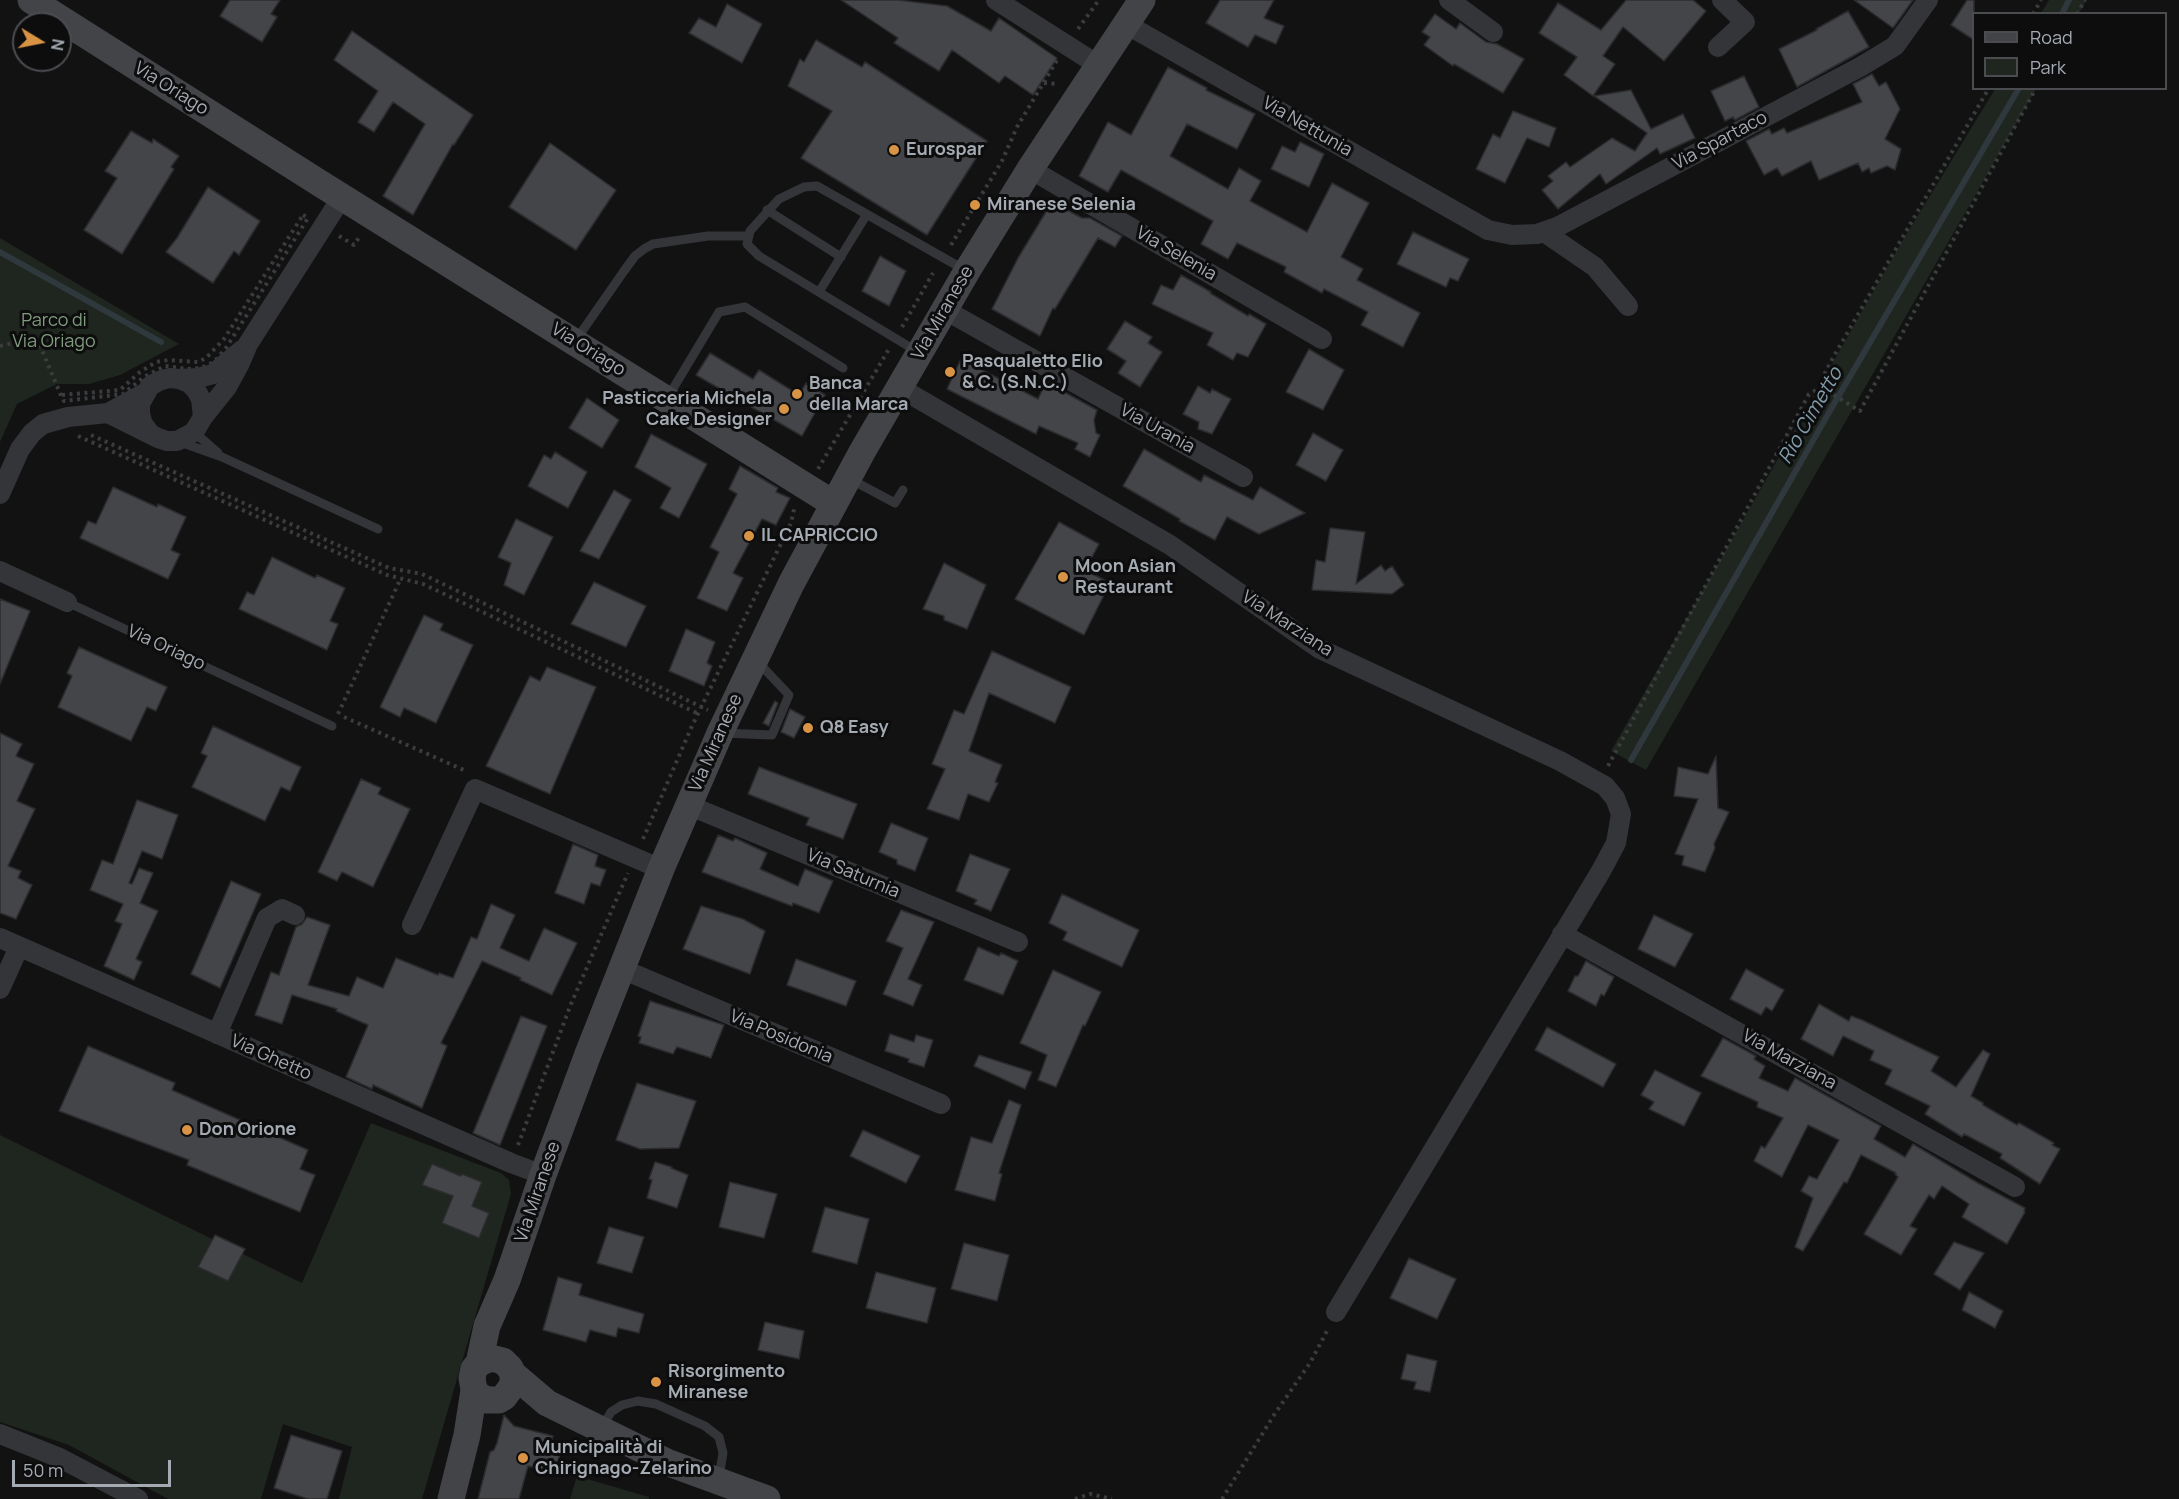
<!DOCTYPE html>
<html>
<head>
<meta charset="utf-8">
<style>
	body { margin:0 }
	#map { position:relative; width:2179px; height:1499px; overflow:hidden; background:#121213; font-family:Manrope,sans-serif }
	canvas { display:block }
	.legend { position:absolute; left:1972px; top:12px; width:195px; height:78px; box-sizing:border-box; background:#0d0d0e; border:2px solid #4a4c50; margin:0; padding:8px 10px; list-style:none; font-size:18px; color:#a5abb2 }
	.legend li { display:flex; align-items:center; gap:12px; height:30px }
	.legend b { width:30px; border:2px solid #4a4c50 }
	.north { position:absolute; left:12px; top:12px; width:60px; height:60px; box-sizing:border-box; background:#0d0d0e; border:2px solid #4a4c50; border-radius:50%; rotate:100deg; font-size:16px; font-weight:700; line-height:24px; text-align:center; color:#a5abb2 }
	.north::after { content:''; display:block; margin:auto; width:21px; height:27px; background:#d99344; clip-path:polygon(50% 0,100% 100%,50% 72%,0 100%) }
	.scale { position:absolute; left:12px; top:1460px; width:159px; height:27px; box-sizing:border-box; border:3px solid #a5abb2; border-top:0; padding-left:8px; font-size:18px; line-height:21px; white-space:nowrap; color:#a5abb2; -webkit-text-stroke:4px #0d0d0e; paint-order:stroke }
</style>
</head>
<body>
<div id="map">
<canvas width="2179" height="1499"></canvas>
<ul class="legend">
<li><b style="height:8px;background:#424447"></b>Road</li>
<li><b style="height:16px;background:#1f251f"></b>Park</li>
</ul>
<div class="north">N</div>
<div class="scale">50 m</div>
</div>
<script>
const ctx = document.querySelector('canvas').getContext('2d');
ctx.lineJoin = 'round';
function fillPath(path, color) { ctx.fillStyle = color; ctx.fill(path, 'evenodd'); }
const toPath = rows => new Path2D(rows.map(r => 'M' + r).join(''));
function stroke(path, color, width, dash) { ctx.strokeStyle = color; ctx.lineWidth = width; ctx.lineCap = dash ? 'butt' : 'round'; ctx.setLineDash(dash || []); ctx.stroke(path); }
function drawText(font, color, halo, rows, align = 'center') {
  ctx.font = font + ' Manrope,sans-serif'; ctx.lineWidth = 6; ctx.setLineDash([]); ctx.textBaseline = 'middle'; ctx.strokeStyle = halo; ctx.fillStyle = color; for (const [text, x, y, turn = 0] of rows) {
    ctx.save(); ctx.translate(x, y); ctx.rotate((+turn || 0) * Math.PI / 180); ctx.textAlign = isNaN(turn) ? turn : align; if (halo) ctx.strokeText(text, 0, 0); ctx.fillText(text, 0, 0); ctx.restore();
  }
}
const green = toPath([
	[2049,0,2087,0,2079,13,2041,13],
	[1995,89,2036,89,1646,770,1611,751,1900,245],
	[0,238,179,344,120,375,89,384,57,384,17,404,0,442],
	[371,1123,501,1173,509,1180,511,1194,422,1499,339,1499,352,1447,283,1424,261,1499,168,1499,69,1445,0,1422,0,1135,302,1283],
	[577,1476,649,1497,649,1499,570,1499]
]);
const stream = toPath([
	[2062,14,2069,0],
	[0,252,161,342],
	[1631,760,1831,409,2019,88]
]);
const building = toPath([
	[230,0,280,0,271,14,277,17,262,42,220,16,230,0],
	[841,0,898,0,947,6,991,31,999,18,1057,58,1033,95,1005,76,999,83,952,50,939,71,894,43,898,38,841,0],
	[1220,0,1274,0,1264,18,1284,26,1276,44,1255,35,1248,47,1206,23,1220,0],
	[1626,0,1693,0,1706,11,1664,61,1623,27,1603,56,1615,64,1593,96,1564,75,1577,57,1539,33,1558,3,1601,30,1626,0],
	[1854,0,1913,0,1893,28,1854,0],
	[1967,0,1974,0,1974,40,1951,25,1967,0],
	[727,4,762,24,742,63,689,33,699,18,716,27,727,4],
	[1848,11,1869,47,1797,87,1779,49,1817,30,1816,29,1848,11],
	[1435,14,1456,29,1460,23,1486,42,1497,44,1524,59,1503,93,1454,64,1453,66,1424,45,1430,37,1422,32,1435,14],
	[352,31,473,115,454,145,453,144,413,215,383,196,425,124,393,102,374,132,358,122,378,91,334,60,352,31],
	[816,40,862,67,865,62,987,141,927,235,801,158,832,111,788,86,800,59,804,62,816,40],
	[1168,67,1207,88,1206,90,1255,114,1237,149,1187,124,1170,156,1228,189,1239,168,1261,181,1250,201,1307,232,1332,183,1369,203,1341,257,1363,269,1357,280,1420,313,1403,347,1361,325,1368,312,1324,289,1322,293,1284,272,1286,267,1237,243,1228,259,1201,244,1213,221,1121,170,1108,192,1079,176,1108,122,1131,135,1168,67],
	[1872,74,1879,86,1886,82,1900,109,1885,139,1901,149,1895,170,1887,166,1871,173,1869,168,1862,172,1858,163,1819,180,1811,161,1782,176,1777,168,1764,175,1746,141,1769,129,1772,134,1784,128,1787,133,1862,102,1853,84,1872,74],
	[1744,76,1759,107,1735,120,1733,117,1725,121,1711,91,1744,76],
	[1631,90,1651,129,1683,114,1695,138,1660,154,1657,148,1606,184,1600,174,1558,209,1542,190,1553,181,1548,176,1566,162,1570,167,1612,138,1635,151,1647,133,1594,96,1631,90],
	[1513,111,1556,128,1549,147,1527,138,1505,183,1476,169,1493,134,1500,138,1513,111],
	[131,131,152,143,153,139,179,156,171,167,174,169,122,254,84,230,117,178,105,171,131,131],
	[1300,142,1324,154,1309,187,1271,169,1282,146,1295,152,1300,142],
	[550,143,616,190,576,250,509,207,550,143],
	[208,187,260,221,239,255,234,251,213,283,166,252,177,238,208,187],
	[1052,202,1082,218,1090,218,1122,236,1115,247,1098,238,1055,309,1053,308,1040,336,992,309,1018,258,1052,202],
	[1413,232,1469,259,1458,281,1450,278,1446,287,1397,264,1413,232],
	[880,256,906,271,889,306,862,291,880,256],
	[1181,275,1211,292,1210,293,1248,316,1249,314,1266,324,1248,357,1237,353,1233,360,1207,345,1213,333,1152,304,1161,285,1173,290,1181,275],
	[1125,321,1152,337,1148,343,1162,352,1140,387,1118,373,1126,361,1107,349,1125,321],
	[1309,349,1344,370,1323,410,1286,392,1309,349],
	[710,353,753,379,759,370,799,395,806,383,825,395,802,436,696,375,710,353],
	[961,359,1038,399,1046,382,1097,410,1094,420,1096,433,1100,435,1090,457,1075,449,1078,443,1039,426,1036,434,947,389,961,359],
	[1198,386,1210,393,1212,389,1231,399,1212,434,1198,429,1199,422,1183,414,1198,386],
	[587,398,619,420,602,448,569,428,587,398],
	[1313,433,1343,450,1326,481,1296,465,1313,433],
	[651,434,707,464,679,518,660,508,671,488,635,467,651,434],
	[1144,449,1201,482,1204,475,1253,500,1260,487,1305,513,1259,534,1227,517,1215,540,1179,521,1180,519,1123,486,1144,449],
	[555,452,587,472,568,508,528,486,544,455,551,459,555,452],
	[740,466,778,488,776,492,790,498,776,525,762,519,733,573,743,578,727,611,697,598,719,552,710,547,737,494,729,489,740,466],
	[113,487,157,507,158,504,186,517,171,550,180,554,168,579,80,538,88,521,96,524,113,487],
	[614,490,631,500,599,559,580,551,614,490],
	[516,519,553,537,524,595,504,585,511,563,498,557,516,519],
	[1059,522,1099,544,1085,570,1110,583,1084,635,1015,599,1059,522],
	[1330,528,1365,532,1356,584,1381,565,1385,571,1392,566,1404,585,1392,594,1312,590,1316,560,1325,562,1330,528],
	[272,557,315,578,317,575,345,588,330,621,338,624,327,650,239,609,247,592,254,595,272,557],
	[944,563,986,585,967,629,944,620,944,616,923,609,944,563],
	[594,582,646,606,626,647,571,624,594,582],
	[0,599,30,611,0,684,0,599],
	[424,615,443,624,440,630,473,645,436,723,404,708,400,717,380,707,424,615],
	[686,629,715,642,707,663,712,666,704,686,669,671,686,629],
	[79,647,167,687,156,711,147,707,131,741,58,707,72,676,67,673,79,647],
	[992,651,1071,687,1055,723,989,693,969,751,1002,765,995,782,998,783,989,802,968,794,959,820,927,809,945,769,932,764,954,710,964,714,992,651],
	[547,667,596,687,550,794,486,766,530,676,540,681,547,667],
	[775,701,778,703,769,726,763,723,775,701],
	[790,709,805,717,794,738,781,732,790,709],
	[213,726,301,767,290,791,281,787,265,821,192,787,207,756,201,753,213,726],
	[0,733,22,744,16,756,34,764,17,801,35,809,8,866,21,871,18,878,32,885,16,919,0,913,0,733],
	[1716,756,1718,808,1729,812,1714,844,1715,848,1705,872,1682,865,1684,856,1675,854,1698,799,1674,796,1678,767,1708,774,1716,756],
	[759,767,857,804,843,839,806,825,809,818,748,794,759,767],
	[361,779,381,788,378,794,410,809,373,887,342,872,337,881,318,872,361,779],
	[137,800,178,815,162,859,142,851,129,883,132,884,139,868,153,873,140,903,158,911,136,959,142,962,134,980,104,966,122,924,115,921,123,904,90,890,102,860,113,864,137,800],
	[891,823,928,838,915,871,897,864,897,860,879,852,891,823],
	[718,835,733,841,735,838,767,853,760,869,798,886,805,869,833,881,819,913,793,903,792,906,702,872,718,835],
	[573,844,598,855,595,866,606,870,600,886,591,883,584,904,555,893,573,844],
	[970,854,1010,869,991,911,974,904,977,900,956,891,970,854],
	[231,881,261,894,220,988,191,974,231,881],
	[1062,894,1139,930,1122,967,1063,940,1067,932,1049,923,1062,894],
	[491,904,515,915,500,948,529,961,544,928,577,943,552,995,520,980,521,978,482,961,441,1043,447,1046,422,1108,373,1085,372,1089,346,1077,368,1025,336,1011,337,1009,292,995,282,1024,255,1015,271,972,279,975,296,927,302,924,307,917,330,925,308,985,349,996,357,977,383,988,396,958,438,975,439,973,453,978,471,937,477,939,491,904],
	[701,906,743,919,765,931,750,974,683,949,701,906],
	[901,910,934,922,908,979,922,985,913,1006,883,994,903,948,886,941,901,910],
	[1654,915,1693,934,1675,967,1638,949,1654,915],
	[978,947,999,956,1001,953,1018,961,1003,995,964,980,978,947],
	[796,959,856,981,846,1006,787,985,796,959],
	[1586,961,1614,977,1604,996,1601,994,1596,1006,1568,991,1575,976,1578,976,1586,961],
	[1746,969,1784,990,1772,1011,1766,1007,1761,1015,1730,999,1746,969],
	[1053,970,1101,992,1085,1026,1083,1025,1056,1087,1038,1080,1047,1055,1020,1043,1053,970],
	[650,1001,724,1025,711,1058,677,1047,673,1054,639,1043,641,1037,638,1036,650,1001],
	[1819,1004,1849,1021,1851,1016,1862,1020,1939,1057,1931,1071,1956,1087,1983,1050,1990,1054,1971,1096,1983,1103,1983,1105,2017,1125,2019,1123,2054,1143,2052,1145,2060,1149,2040,1184,2000,1158,2002,1154,1964,1134,1962,1137,1925,1114,1930,1106,1885,1084,1892,1070,1870,1060,1874,1051,1843,1036,1833,1056,1801,1039,1819,1004],
	[521,1016,547,1026,500,1145,473,1133,521,1016],
	[1547,1027,1616,1064,1603,1087,1535,1050,1547,1027],
	[890,1034,914,1042,916,1035,933,1040,924,1067,908,1062,909,1059,885,1051,890,1034],
	[1723,1038,1756,1056,1754,1059,1765,1066,1759,1078,1788,1091,1795,1078,1881,1126,1874,1139,1905,1157,1913,1144,1978,1183,2025,1208,2024,1211,2025,1212,2007,1244,1962,1217,1969,1204,1942,1186,1934,1199,1929,1195,1910,1226,1917,1229,1901,1255,1864,1234,1898,1177,1895,1174,1896,1173,1861,1155,1847,1183,1844,1182,1803,1251,1795,1247,1813,1198,1801,1191,1809,1176,1817,1179,1839,1140,1808,1125,1782,1177,1754,1161,1761,1146,1765,1148,1783,1118,1757,1107,1758,1102,1701,1076,1723,1038],
	[88,1046,175,1083,172,1090,308,1150,300,1169,315,1175,300,1212,187,1165,189,1160,59,1111,88,1046],
	[979,1055,1032,1072,1025,1089,974,1066,979,1055],
	[1655,1070,1701,1093,1684,1126,1649,1109,1654,1102,1641,1095,1655,1070],
	[637,1083,696,1101,679,1148,640,1149,616,1140,637,1083],
	[1009,1100,1021,1105,999,1173,1002,1174,995,1201,955,1190,971,1137,992,1143,1009,1100],
	[863,1130,920,1156,906,1183,850,1156,863,1130],
	[655,1162,672,1167,671,1168,688,1175,677,1208,647,1198,652,1180,649,1179,655,1162],
	[432,1164,461,1176,462,1174,482,1182,472,1206,489,1213,479,1238,442,1223,453,1196,422,1185,432,1164],
	[730,1182,777,1194,764,1238,719,1227,730,1182],
	[825,1207,869,1219,857,1264,812,1252,825,1207],
	[609,1227,644,1237,632,1273,597,1263,609,1227],
	[215,1235,245,1249,228,1281,198,1267,215,1235],
	[1954,1242,1984,1253,1960,1290,1934,1274,1954,1242],
	[964,1243,1009,1255,997,1301,951,1289,964,1243],
	[1409,1258,1456,1279,1437,1319,1390,1298,1409,1258],
	[876,1272,936,1288,927,1323,866,1308,876,1272],
	[558,1277,582,1284,579,1295,644,1314,639,1333,618,1328,616,1337,590,1330,586,1342,543,1330,558,1277],
	[1969,1292,2003,1311,1995,1328,1962,1310,1969,1292],
	[765,1322,804,1331,799,1359,758,1350,765,1322],
	[1407,1354,1437,1361,1430,1392,1414,1389,1416,1382,1401,1379,1407,1354],
	[504,1415,514,1426,553,1436,550,1446,561,1449,555,1473,528,1466,519,1499,478,1499,490,1452,494,1450,497,1443,504,1415],
	[291,1435,342,1451,327,1499,308,1499,274,1488,291,1435]
]);
const path = toPath([
	[2033,14,2041,0],
	[2077,14,2085,0],
	[1078,29,1099,0],
	[1044,83,1059,84],
	[303,215,308,218,226,348,214,362,201,368,187,369,165,366,144,377,123,394,64,401,62,395,120,390,140,372,156,362,168,360,198,362,206,358,224,339,303,215],
	[339,236,354,245,360,236],
	[951,245,1002,161,1017,127,1057,60],
	[902,327,933,273],
	[0,346,37,338,62,398],
	[1821,387,1860,411,2036,88],
	[91,435,389,568,422,574,708,710],
	[78,436,387,575,423,584,699,714],
	[818,469,889,349],
	[338,714,401,578],
	[344,717,466,771],
	[1608,766,1809,394,1821,387,1824,375,1834,356,1989,88],
	[643,839,692,726,791,523,795,505],
	[518,1145,571,1004,628,873],
	[1075,1499,1090,1494,1112,1499],
	[1222,1499,1274,1415,1310,1363,1328,1329]
]);
const lane = toPath([
	[767,210,841,257],
	[819,292,867,214],
	[576,340,624,271,635,256,644,249,653,244,708,236,747,236],
	[918,352,759,256,747,244,750,231,779,199,804,187,817,186,965,270],
	[668,397,719,312,745,307,843,368],
	[194,432,218,453],
	[180,442,222,457,378,529],
	[850,479,895,503,903,490],
	[67,602,332,726],
	[722,733,772,735,789,695,757,661],
	[602,1427,611,1412,622,1405,638,1401,656,1404,705,1426,719,1437,723,1453,719,1477]
]);
const street = toPath([
	[996,0,1098,65],
	[1449,0,1493,32],
	[1126,24,1488,230,1512,235,1537,234,1557,227,1860,67,1895,46,1928,0],
	[1718,47,1745,22,1722,0],
	[1030,169,1322,339],
	[1544,232,1595,267,1628,306],
	[945,310,1243,477],
	[179,379,198,378,213,374,242,350],
	[900,388,1170,545,1320,649,1560,761,1605,786,1615,798,1621,814,1616,843,1601,871,1336,1312],
	[108,413,158,438,167,441,177,441,194,432,203,417,201,399,196,390,189,383,179,379,169,378,159,381,150,386,140,404,140,414,143,424,149,432],
	[203,417,227,387,239,365,248,344,342,197],
	[0,494,20,449,32,433,43,424,68,417,108,413,145,393],
	[0,571,67,602],
	[688,805,1018,942],
	[412,925,475,789,661,869],
	[1562,934,2015,1187],
	[0,938,511,1163,543,1175],
	[622,969,941,1104],
	[0,989,19,947],
	[217,1034,267,918,282,909,295,915],
	[0,1434,60,1458,138,1499]
]);
const secondary = toPath([
	[31,0,321,184,834,504],
	[479,1363,487,1326,507,1280,543,1175,588,1054,661,869,720,733,791,584,862,452,967,271,1030,169,1142,0],
	[513,1374,547,1403,669,1463,767,1499],
	[451,1499,467,1435,474,1390,472,1378,474,1369,479,1363,491,1358,503,1361,510,1368,513,1374,513,1385,504,1397,499,1400,488,1400,480,1397,474,1390]
]);
const markers = [
	[894,150,6,"#d99344"],
	[975,205,6,"#d99344"],
	[950,372,6,"#d99344"],
	[797,394,6,"#d99344"],
	[784,409,6,"#d99344"],
	[749,536,6,"#d99344"],
	[1063,577,6,"#d99344"],
	[808,728,6,"#d99344"],
	[187,1130,6,"#d99344"],
	[656,1382,6,"#d99344"],
	[523,1458,6,"#d99344"]
];
const streetNames = [
	["Via Oriago",171,89,32],
	["Via Nettunia",1307,127,30],
	["Via Spartaco",1720,141,-28],
	["Via Selenia",1176,254,30],
	["Via Miranese",943,313,-60],
	["Via Oriago",588,350,32],
	["Via Urania",1157,429,29],
	["Via Marziana",1287,624,33],
	["Via Oriago",166,648,25],
	["Via Miranese",716,743,-66],
	["Via Saturnia",853,874,23],
	["Via Posidonia",781,1037,23],
	["Via Ghetto",271,1058,24],
	["Via Marziana",1789,1060,29],
	["Via Miranese",538,1192,-71]
];
const poiNames = [
	["Eurospar",906,150],
	["Miranese Selenia",987,205],
	["Pasqualetto Elio",962,362],
	["& C. (S.N.C.)",962,383],
	["Banca",809,384],
	["della Marca",809,405],
	["Pasticceria Michela",772,399,"right"],
	["Cake Designer",772,420,"right"],
	["IL CAPRICCIO",761,536],
	["Moon Asian",1075,567],
	["Restaurant",1075,588],
	["Q8 Easy",820,728],
	["Don Orione",199,1130],
	["Risorgimento",668,1372],
	["Miranese",668,1393],
	["Municipalità di",535,1448],
	["Chirignago-Zelarino",535,1469]
];
const parkNames = [
	["Parco di",54,321],
	["Via Oriago",54,342]
];
const waterNames = [
	["Rio Cimetto",1811,416,-60]
];
fillPath(green, '#1f251f');
stroke(stream, '#2f383c', 6);
fillPath(building, '#444548');
stroke(building, '#2c2c2f', 1.5);
stroke(path, '#3a3c3e', 4, [3, 4.5]);
stroke(lane, '#333538', 9);
stroke(street, '#333538', 20);
stroke(secondary, '#424447', 27);
for (const [x, y, r, color] of markers) { const dot = new Path2D(); dot.arc(x, y, r, 0, 2 * Math.PI); ctx.fillStyle = color; ctx.fill(dot); stroke(dot, '#0d0d0e', 2); }
drawText('18px', '#a5abb2', '#0d0d0e', streetNames);
drawText('bold 18px', '#a5abb2', '#0d0d0e', poiNames, 'left');
drawText('18px', '#809b7e', '#0d0d0e', parkNames);
drawText('italic 20px', '#809ba9', '#0d0d0e', waterNames);
</script>
</body>
</html>
